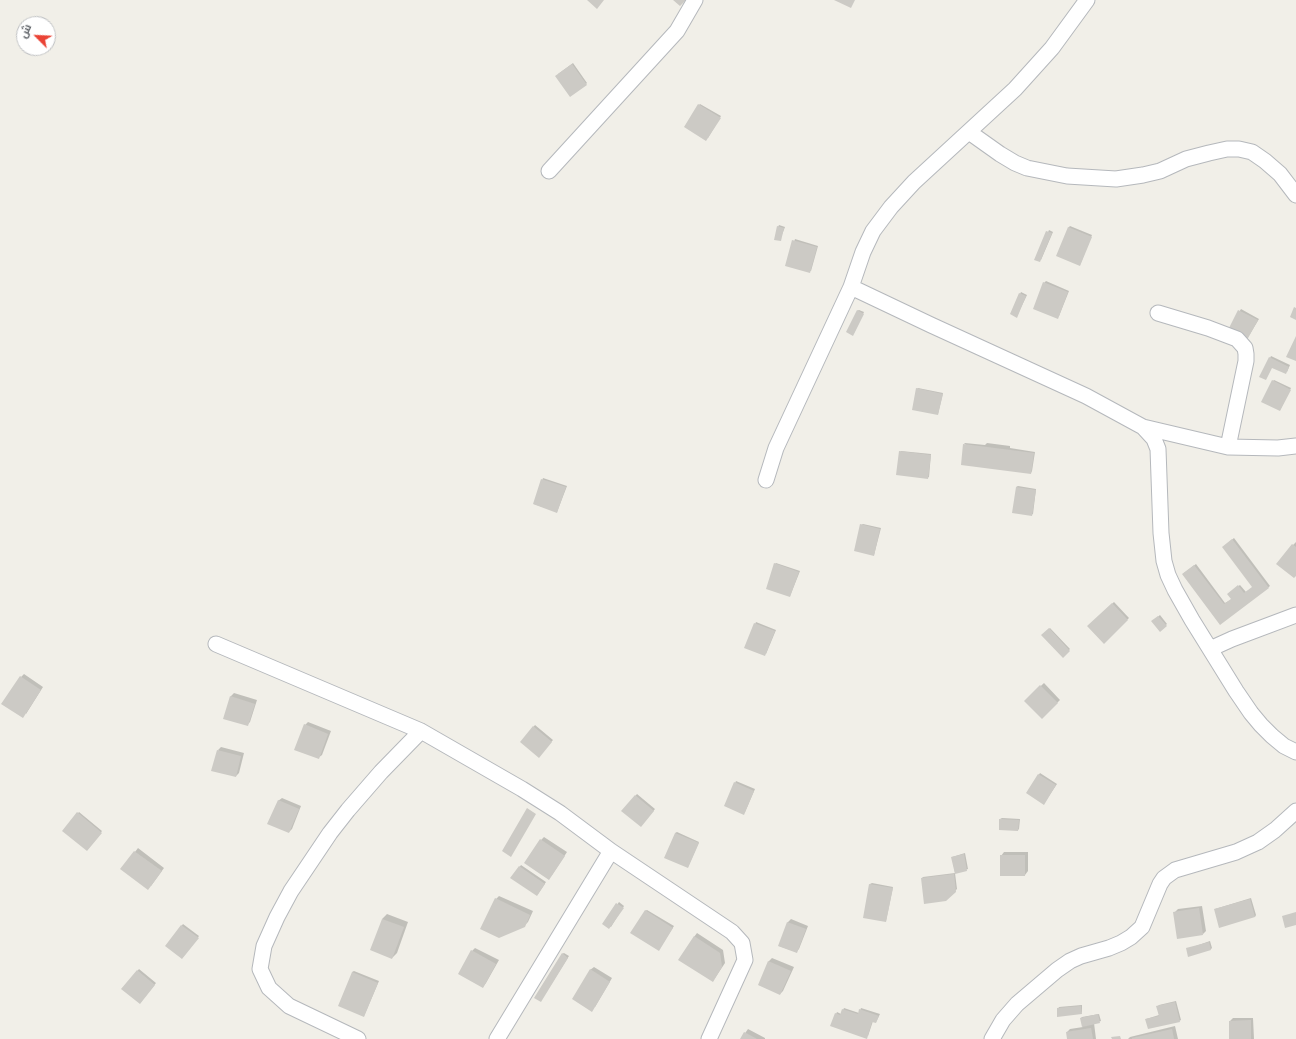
<!DOCTYPE html>
<html>
<head>
<meta charset="utf-8">
<style>
	body { margin:0 }
	#map { position:relative; width:1296px; height:1039px; overflow:hidden; background:#f1efe8; font-family:Roboto,Cairo,sans-serif }
	canvas { display:block }
	.north { position:absolute; left:16px; top:16px; width:40px; height:40px; box-sizing:border-box; background:#fff; border:1px solid #bfc1c3; border-radius:50%; rotate:294deg; font-size:11px; font-weight:700; line-height:16px; text-align:center; color:#5f6368 }
	.north::after { content:''; display:block; margin:auto; width:14px; height:18px; background:#ea4335; clip-path:polygon(50% 0,100% 100%,50% 72%,0 100%) }
</style>
</head>
<body>
<div id="map">
<canvas width="1296" height="1039"></canvas>
<div class="north">ش</div>
</div>
<script>
const ctx = document.querySelector('canvas').getContext('2d');
ctx.lineJoin = 'round';
function fillPath(path, color) { ctx.fillStyle = color; ctx.fill(path, 'evenodd'); }
const toPath = rows => new Path2D(rows.map(r => 'M' + r).join(''));
function stroke(path, color, width, dash) { ctx.strokeStyle = color; ctx.lineWidth = width; ctx.lineCap = dash ? 'butt' : 'round'; ctx.setLineDash(dash || []); ctx.stroke(path); }
const shadow = toPath([
	[573,63,587,83,586,84,558,74],
	[700,104,721,116,708,138,699,105],
	[779,225,785,227,780,240,778,227],
	[1070,226,1092,235,1080,265,1068,228],
	[1049,230,1053,232,1041,260,1036,259],
	[795,239,818,246,811,271,786,265],
	[1046,281,1069,291,1059,316,1044,283],
	[1021,292,1027,295,1017,316,1020,294],
	[1241,309,1259,319,1247,339,1229,329],
	[859,310,864,312,854,333,857,311],
	[1271,356,1290,365,1287,372,1272,367,1270,358],
	[1274,380,1291,388,1280,410,1273,381],
	[918,388,943,393,938,414,917,389],
	[965,443,985,445,987,443,1010,446,1010,448,1035,452,1032,471,1031,473,964,444],
	[901,451,931,454,929,477,927,478,900,452],
	[543,478,567,486,557,512,534,504],
	[1018,486,1036,489,1033,514,1031,515,1016,487],
	[863,524,881,528,874,555,861,525],
	[1234,538,1270,586,1220,624,1184,573,1196,564,1225,603,1232,599,1229,593,1240,585,1246,592,1253,587,1223,547],
	[1296,542,1296,575,1293,545],
	[776,563,800,571,790,596,775,564],
	[1114,602,1129,618,1104,642,1088,626],
	[1160,615,1167,624,1160,630,1153,621],
	[756,622,776,630,766,654,745,647],
	[1050,628,1070,649,1063,656,1043,635],
	[24,674,43,687,26,714,21,677],
	[1044,683,1060,700,1042,718,1025,701],
	[234,693,257,700,250,722,247,725,225,718,231,696],
	[308,722,331,731,322,755,318,758,305,725],
	[535,725,553,740,539,756,521,742],
	[221,747,244,753,239,773,236,776,218,750],
	[1040,773,1057,784,1045,802,1027,793],
	[736,781,755,789,745,812,725,805],
	[637,794,655,809,641,826,623,811],
	[282,798,301,806,292,829,289,832,278,801],
	[79,812,102,831,87,850,64,830],
	[1002,818,1020,819,1019,829,1018,830,1000,819],
	[677,832,699,842,688,867,675,833],
	[544,837,567,852,552,875,541,840],
	[138,848,164,868,151,886,122,869],
	[1004,852,1028,852,1028,871,1025,875,1001,856],
	[965,853,968,869,955,873,957,889,945,900,922,878,923,877,955,873,952,857],
	[521,865,546,882,538,894,512,878],
	[872,883,893,887,886,921,870,884],
	[499,896,533,911,528,922,524,926,496,899],
	[1251,898,1256,915,1255,917,1215,909],
	[619,902,624,906,611,927,604,924],
	[1202,906,1206,931,1203,934,1174,913,1178,909],
	[647,910,674,926,660,948,645,911],
	[387,914,408,922,397,953,392,958,382,919],
	[791,919,808,926,799,949,796,952,779,946,788,922],
	[183,924,199,936,183,957,166,946],
	[697,933,723,950,725,963,713,981,694,937],
	[1210,941,1212,948,1211,949,1187,949],
	[475,948,499,960,486,983,483,987,472,951],
	[564,953,569,956,542,999,562,954],
	[772,958,794,967,783,991,780,994,759,985,769,961],
	[594,967,612,978,595,1007,590,970],
	[139,969,156,983,140,1003,123,989],
	[354,971,379,981,364,1016,352,972],
	[1176,1001,1181,1020,1179,1021,1146,1019,1159,1015,1158,1006,1159,1005],
	[1082,1005,1082,1012,1081,1013,1058,1009,1059,1007],
	[844,1008,859,1013,861,1008,880,1014,876,1022,873,1021,868,1036,836,1014,837,1012,841,1014],
	[1099,1014,1101,1021,1094,1023,1096,1039,1068,1039,1067,1032,1070,1029,1083,1027,1081,1018,1082,1017],
	[1233,1018,1253,1018,1254,1039,1230,1039,1230,1021],
	[1175,1026,1178,1039,1128,1039,1130,1037],
	[748,1029,765,1038,765,1039,741,1039]
]);
const building = toPath([
	[587,0,604,0,597,9],
	[673,0,686,0,680,6],
	[834,0,855,0,851,8],
	[572,64,587,85,570,97,555,76],
	[698,104,721,118,706,141,684,127],
	[777,226,784,228,781,241,774,240],
	[1068,227,1092,237,1080,266,1056,256],
	[1046,231,1052,233,1040,262,1034,260],
	[792,240,817,247,810,273,785,266],
	[1043,282,1068,292,1058,319,1033,309],
	[1019,293,1026,296,1017,318,1010,314],
	[1294,307,1296,308,1296,320,1290,317],
	[857,310,864,314,853,336,846,332],
	[1238,310,1258,320,1247,340,1228,330],
	[1296,336,1296,361,1286,357],
	[1269,357,1289,367,1286,374,1272,368,1266,380,1259,377],
	[1272,380,1291,390,1280,411,1261,402],
	[916,388,943,394,938,415,912,410],
	[963,444,1034,453,1031,474,961,465],
	[899,451,931,455,928,479,896,475],
	[541,479,566,487,557,513,533,504],
	[1016,487,1036,490,1032,516,1012,513],
	[860,524,880,529,874,556,854,551],
	[1232,539,1269,588,1220,625,1182,574,1194,565,1224,604,1231,599,1227,594,1238,585,1244,593,1252,587,1222,547],
	[1292,544,1296,547,1296,576,1294,578,1276,564],
	[774,563,799,572,790,597,766,589],
	[1112,603,1128,620,1104,644,1087,626],
	[1158,616,1167,626,1160,632,1151,621],
	[754,623,775,631,765,656,744,648],
	[1049,628,1070,651,1063,658,1041,635],
	[20,676,41,690,23,718,1,704],
	[1040,685,1058,703,1042,719,1024,701],
	[230,696,255,704,248,726,223,719],
	[304,724,328,734,319,759,294,750],
	[533,726,552,742,539,758,520,742],
	[217,750,241,756,236,777,211,771],
	[1038,774,1056,785,1044,805,1026,793],
	[734,782,754,791,744,815,724,806],
	[635,795,654,811,641,827,621,811],
	[278,800,299,809,289,833,267,824],
	[527,808,536,814,511,857,502,851],
	[77,812,102,833,87,851,62,831],
	[999,819,1019,820,1018,831,999,830],
	[675,833,699,843,688,868,664,858],
	[540,839,565,856,549,880,524,863],
	[134,851,162,871,148,890,120,869],
	[964,854,967,871,955,874,951,857],
	[1000,855,1025,855,1025,876,1000,876],
	[519,866,545,884,537,896,510,878],
	[954,874,956,892,946,901,924,904,921,878],
	[869,884,893,888,886,922,863,918],
	[495,898,530,915,525,927,499,938,480,929],
	[1250,899,1255,917,1219,928,1214,909],
	[616,903,624,908,609,929,602,924],
	[1199,908,1203,935,1177,939,1173,912],
	[645,910,673,928,659,951,630,933],
	[1296,912,1296,925,1285,928,1282,916],
	[382,919,404,927,392,959,370,950],
	[787,922,806,929,797,953,778,946],
	[181,925,199,938,182,959,165,946],
	[694,936,720,953,722,967,713,982,678,960],
	[1209,942,1211,950,1188,957,1186,948],
	[471,950,496,964,483,988,458,974],
	[562,953,568,958,541,1002,534,998],
	[768,961,791,971,780,995,758,985],
	[590,969,610,982,592,1012,572,999],
	[137,970,155,985,140,1004,121,989],
	[352,972,378,983,364,1017,338,1006],
	[1175,1002,1180,1022,1148,1029,1145,1019,1159,1016,1156,1006],
	[1081,1006,1082,1014,1057,1017,1057,1008],
	[842,1009,858,1014,859,1009,879,1016,876,1023,872,1022,867,1039,830,1026,835,1013,840,1015],
	[1098,1014,1100,1023,1082,1027,1080,1018],
	[1251,1020,1251,1039,1229,1039,1229,1021],
	[1091,1028,1093,1039,1067,1039,1066,1032],
	[1172,1029,1174,1039,1132,1039,1132,1038],
	[744,1032,757,1039,740,1039],
	[1120,1036,1121,1039,1112,1039,1111,1037]
]);
const minor = toPath([
	[969,132,1000,154,1015,163,1027,168,1067,176,1116,179,1143,175,1160,171,1186,159,1209,153,1227,149,1239,149,1252,152,1265,161,1280,174,1296,195],
	[549,171,677,31,695,0],
	[851,287,931,325,1086,396,1143,427,1154,439,1158,449,1161,533,1164,561,1168,575,1175,590,1192,620,1236,691,1251,713,1261,725,1272,736,1284,746,1296,752],
	[1158,313,1208,328,1237,339,1245,348,1246,354,1246,361,1228,447],
	[1143,427,1228,447,1278,448,1296,446],
	[766,480,776,448,851,287,863,252,873,231,891,207,914,182,1015,89,1052,48,1087,0],
	[216,644,421,731,522,789,560,813,611,851,732,932,742,943,745,960,709,1039],
	[1210,649,1232,639,1296,615],
	[358,1039,289,1006,269,988,260,969,264,946,277,917,291,891,330,833,348,810,381,772,421,731],
	[497,1039,611,851],
	[992,1039,1003,1020,1017,1004,1057,970,1070,961,1081,956,1109,948,1121,943,1131,937,1142,927,1160,884,1164,878,1175,870,1236,852,1258,842,1275,830,1296,811]
]);
fillPath(shadow, '#0003');
fillPath(building, '#cccac5');
stroke(minor, '#b5b8bc', 17);
stroke(minor, '#fff', 15);
</script>
</body>
</html>
